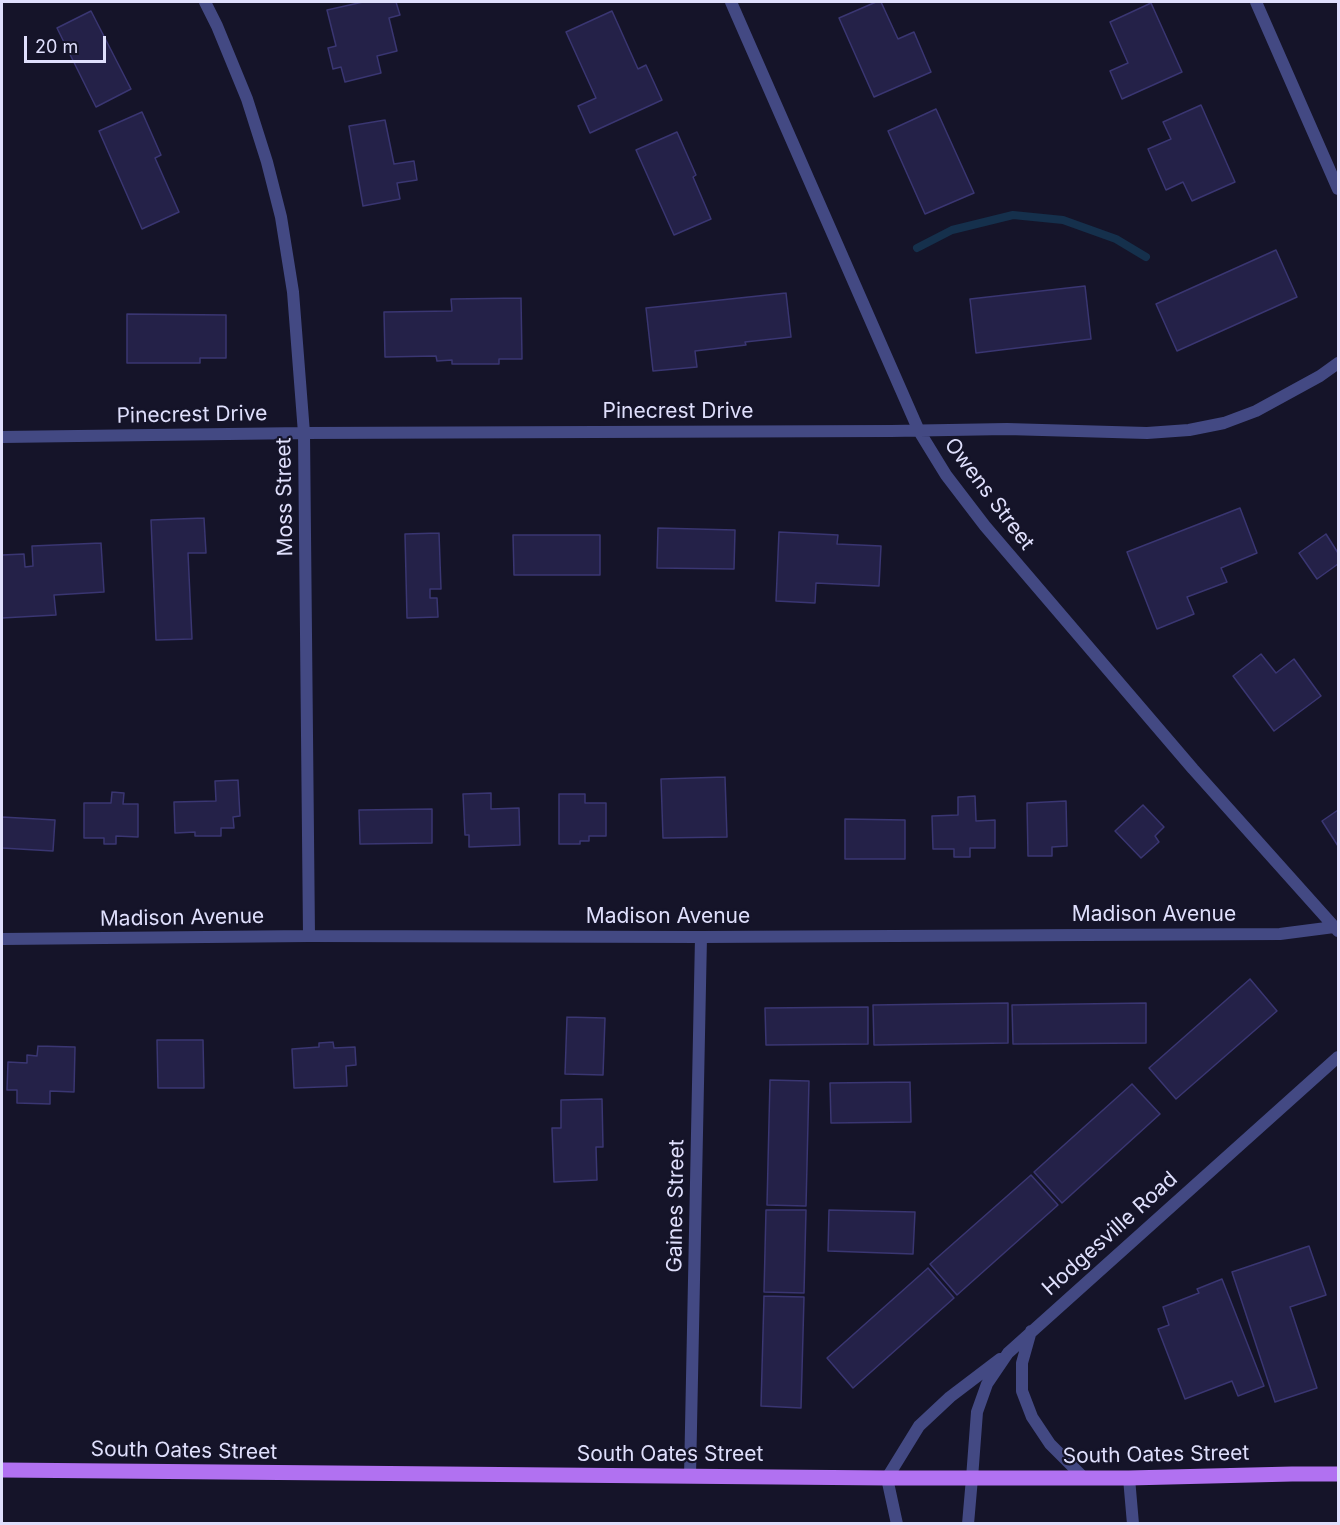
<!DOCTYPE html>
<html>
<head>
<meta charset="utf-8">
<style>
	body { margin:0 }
	#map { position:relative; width:1340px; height:1525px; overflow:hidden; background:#151429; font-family:Inter,sans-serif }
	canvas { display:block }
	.frame { position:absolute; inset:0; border:3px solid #dfdffc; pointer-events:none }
	.scale { position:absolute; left:24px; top:36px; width:82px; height:27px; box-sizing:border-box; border:3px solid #dfdffc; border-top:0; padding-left:8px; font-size:18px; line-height:21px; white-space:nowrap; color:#dfdffc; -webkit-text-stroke:4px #151429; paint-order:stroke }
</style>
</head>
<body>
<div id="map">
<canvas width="1340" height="1525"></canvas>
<div class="frame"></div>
<div class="scale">20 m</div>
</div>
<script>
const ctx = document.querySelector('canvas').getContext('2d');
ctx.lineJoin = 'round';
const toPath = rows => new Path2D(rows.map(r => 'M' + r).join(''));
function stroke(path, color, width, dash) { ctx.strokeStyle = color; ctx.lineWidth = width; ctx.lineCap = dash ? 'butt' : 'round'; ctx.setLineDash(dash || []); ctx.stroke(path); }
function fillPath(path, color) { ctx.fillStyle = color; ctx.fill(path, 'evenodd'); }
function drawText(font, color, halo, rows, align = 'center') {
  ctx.font = font + ' Inter,sans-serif'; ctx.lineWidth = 4.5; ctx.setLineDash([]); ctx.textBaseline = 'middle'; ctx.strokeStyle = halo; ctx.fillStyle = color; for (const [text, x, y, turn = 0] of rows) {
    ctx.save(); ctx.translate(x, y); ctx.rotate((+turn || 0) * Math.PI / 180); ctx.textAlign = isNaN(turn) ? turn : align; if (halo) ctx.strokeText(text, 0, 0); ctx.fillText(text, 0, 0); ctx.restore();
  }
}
const stream = toPath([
	[917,248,952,230,1013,215,1063,220,1116,239,1146,257]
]);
const building = toPath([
	[363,2,396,2,400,15,389,18,397,51,377,56,381,73,345,82,341,67,333,69,328,48,336,46,327,10,363,2],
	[876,2,881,2,898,39,914,32,931,72,874,97,839,18,876,2],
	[1151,3,1182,72,1122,99,1110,71,1128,63,1110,22,1151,3],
	[91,11,131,89,96,107,57,28,91,11],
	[612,11,638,69,646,65,662,100,590,133,578,106,596,98,566,32,612,11],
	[1201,105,1235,182,1192,201,1183,182,1166,190,1148,149,1171,139,1163,122,1201,105],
	[936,109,974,193,925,214,888,131,936,109],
	[142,112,161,155,155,158,179,212,142,229,99,131,142,112],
	[385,120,394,164,414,161,417,180,397,183,400,199,363,206,349,126,385,120],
	[677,132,696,175,693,177,711,219,674,235,636,150,677,132],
	[1276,250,1297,297,1177,351,1156,304,1276,250],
	[1085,286,1091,339,976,353,970,299,1085,286],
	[786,293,791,337,745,342,746,345,695,351,697,367,653,371,646,308,786,293],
	[521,298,522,359,499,359,499,364,452,364,452,360,437,361,436,356,385,357,384,312,452,311,451,299,521,298],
	[127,314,226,315,226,358,200,358,200,363,127,363,127,314],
	[1240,508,1257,553,1221,568,1227,582,1187,597,1194,614,1157,629,1127,552,1240,508],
	[204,518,206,553,188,553,192,639,156,640,151,520,204,518],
	[658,528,735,530,734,569,657,568,658,528],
	[779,532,838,535,837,544,881,546,879,586,816,583,815,603,776,601,779,532],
	[439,533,441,589,430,589,430,598,437,598,438,617,407,618,405,534,439,533],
	[1326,534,1338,553,1338,564,1317,579,1299,553,1326,534],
	[513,535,600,535,600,575,514,575,513,535],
	[101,543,104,592,54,595,56,615,2,618,2,555,24,554,25,567,33,566,32,546,101,543],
	[1261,654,1276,673,1294,659,1321,696,1274,731,1233,676,1261,654],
	[725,777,727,837,663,838,661,779,725,777],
	[238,780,240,816,233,817,234,828,221,828,221,836,195,836,195,832,175,833,174,802,216,801,215,781,238,780],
	[112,792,124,793,123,804,138,804,138,837,116,836,116,844,104,844,104,838,84,838,84,803,111,803,112,792],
	[491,793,491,809,519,808,520,845,469,847,469,835,465,835,463,794,491,793],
	[559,794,585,794,585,803,606,803,606,836,589,836,589,841,580,841,580,844,559,844,559,794],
	[975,796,976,821,995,820,995,848,970,848,970,857,954,857,954,849,933,849,932,816,958,815,958,797,975,796],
	[1066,801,1067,846,1052,847,1052,856,1028,856,1027,803,1066,801],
	[1143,805,1164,827,1155,836,1159,842,1141,858,1115,831,1143,805],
	[432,809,432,843,360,844,359,810,432,809],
	[1338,810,1338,846,1322,821,1338,810],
	[2,817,55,820,53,851,2,848,2,817],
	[845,819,905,820,905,859,845,859,845,819],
	[1250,979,1277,1011,1176,1099,1149,1068,1250,979],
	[1008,1003,1008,1043,874,1045,873,1005,1008,1003],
	[1146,1003,1146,1043,1013,1044,1012,1005,1146,1003],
	[868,1007,868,1044,766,1045,765,1008,868,1007],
	[567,1017,605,1018,603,1075,565,1074,567,1017],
	[157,1040,203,1040,204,1088,158,1088,157,1040],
	[333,1042,334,1048,355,1047,356,1065,346,1066,347,1086,294,1088,292,1049,319,1047,319,1043,333,1042],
	[38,1046,75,1047,74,1092,50,1091,50,1104,17,1103,17,1090,7,1090,8,1062,27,1063,27,1055,37,1056,38,1046],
	[770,1080,809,1081,806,1206,767,1205,770,1080],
	[910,1082,911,1122,831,1123,830,1083,910,1082],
	[1132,1084,1160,1114,1062,1203,1034,1172,1132,1084],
	[602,1099,603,1147,596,1147,597,1180,554,1182,552,1128,561,1128,561,1100,602,1099],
	[1031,1175,1058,1205,957,1295,930,1264,1031,1175],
	[766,1210,806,1210,804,1293,764,1292,766,1210],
	[829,1210,915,1212,913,1254,828,1251,829,1210],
	[1309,1246,1326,1295,1290,1307,1317,1388,1275,1402,1232,1272,1309,1246],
	[928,1268,954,1298,853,1388,827,1358,928,1268],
	[1222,1279,1264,1386,1238,1396,1232,1381,1185,1399,1158,1329,1169,1325,1163,1307,1199,1293,1197,1289,1222,1279],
	[764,1296,804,1297,801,1408,761,1406,764,1296]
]);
const service = toPath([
	[887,1478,897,1524],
	[1129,1478,1133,1524],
	[968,1524,972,1478]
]);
const minor = toPath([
	[205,2,217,26,247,99,267,162,281,217,293,292,304,433,309,936],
	[731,2,919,431,946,475,985,526,1193,769,1338,931],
	[1256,2,1338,189],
	[2,437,304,433,891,431,1007,429,1147,433,1189,430,1224,423,1256,411,1320,376,1338,363],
	[2,939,309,936,701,937,1280,934,1334,927],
	[690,1476,701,937]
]);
const tertiary = toPath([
	[1031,1331,1022,1363,1022,1391,1032,1417,1050,1444,1084,1478],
	[887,1478,919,1426,950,1397,1000,1359],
	[972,1478,977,1412,987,1384,1008,1353,1338,1057]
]);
const primary = toPath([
	[2,1470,887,1478,1129,1478,1292,1474,1338,1474]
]);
const streetNames = [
	["Pinecrest Drive",678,412],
	["Pinecrest Drive",192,415,-1],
	["Owens Street",989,494,53],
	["Moss Street",285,497,-91],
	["Madison Avenue",1154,915],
	["Madison Avenue",668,917],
	["Madison Avenue",182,918,-1],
	["Gaines Street",676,1206,-89],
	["Hodgesville Road",1110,1234,-42],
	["South Oates Street",184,1451,1],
	["South Oates Street",670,1455],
	["South Oates Street",1156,1455,-1]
];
stroke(stream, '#15304c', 8);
fillPath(building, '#242148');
stroke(building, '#3a3672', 1.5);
stroke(service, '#434983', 12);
stroke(minor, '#434983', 12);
stroke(tertiary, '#434983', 12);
stroke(primary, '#b171f1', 15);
drawText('21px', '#dfdffc', '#151429', streetNames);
</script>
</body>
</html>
